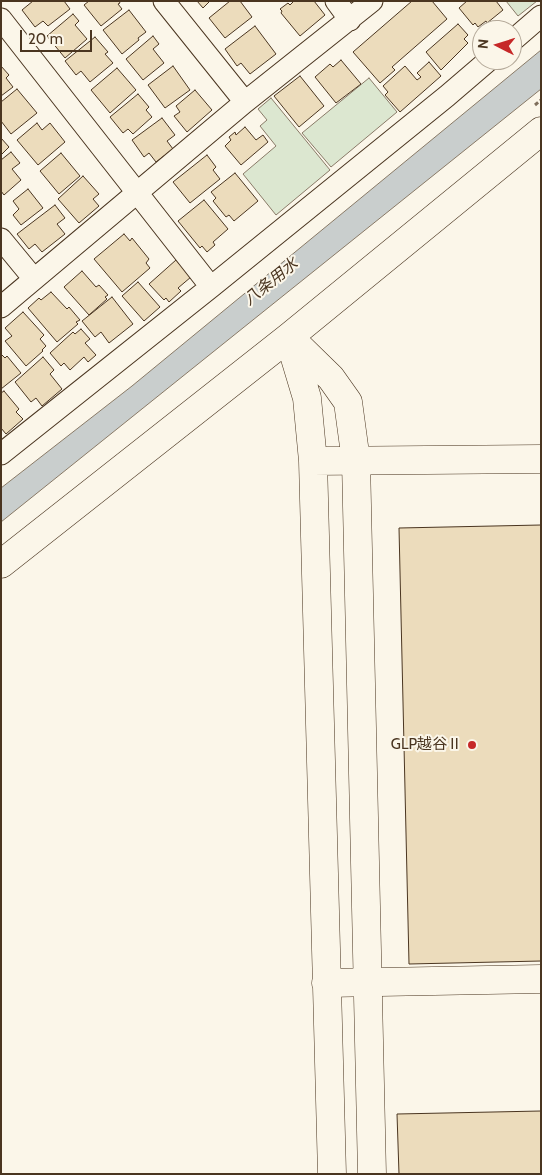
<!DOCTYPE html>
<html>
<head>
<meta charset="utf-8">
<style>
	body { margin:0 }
	#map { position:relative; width:542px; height:1175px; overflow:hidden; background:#fbf6e9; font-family:Cabin,sans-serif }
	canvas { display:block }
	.frame { position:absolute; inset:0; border:2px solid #4a3520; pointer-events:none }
	.north { position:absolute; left:472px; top:20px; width:50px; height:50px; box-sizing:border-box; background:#fbf6e9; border:1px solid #b4a999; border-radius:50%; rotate:275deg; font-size:14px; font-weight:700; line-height:20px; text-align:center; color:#4a3520 }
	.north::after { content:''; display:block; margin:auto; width:18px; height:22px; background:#c62828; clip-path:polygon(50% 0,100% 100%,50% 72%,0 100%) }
	.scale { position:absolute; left:20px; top:30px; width:72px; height:22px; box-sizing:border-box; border:2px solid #4a3520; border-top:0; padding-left:6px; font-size:15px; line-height:18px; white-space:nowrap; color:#4a3520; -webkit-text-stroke:4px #fbf6e9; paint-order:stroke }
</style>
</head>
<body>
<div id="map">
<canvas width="542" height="1175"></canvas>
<div class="frame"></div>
<div class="north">N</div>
<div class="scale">20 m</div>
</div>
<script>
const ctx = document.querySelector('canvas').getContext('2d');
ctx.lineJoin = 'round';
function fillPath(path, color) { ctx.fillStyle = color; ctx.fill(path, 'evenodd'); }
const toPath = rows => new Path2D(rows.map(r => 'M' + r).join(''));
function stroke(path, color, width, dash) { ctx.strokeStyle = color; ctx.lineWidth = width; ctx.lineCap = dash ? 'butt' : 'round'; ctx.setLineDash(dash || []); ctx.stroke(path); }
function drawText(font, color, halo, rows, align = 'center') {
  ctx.font = font + ' Cabin,"Noto Sans JP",sans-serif'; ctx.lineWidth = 4; ctx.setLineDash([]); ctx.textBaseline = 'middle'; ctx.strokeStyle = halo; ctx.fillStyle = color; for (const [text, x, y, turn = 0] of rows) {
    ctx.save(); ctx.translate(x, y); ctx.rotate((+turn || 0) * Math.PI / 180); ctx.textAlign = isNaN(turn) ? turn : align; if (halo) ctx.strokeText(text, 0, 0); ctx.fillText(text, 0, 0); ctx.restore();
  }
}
const green = toPath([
	[506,1,537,1,518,16,506,1],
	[369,78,397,112,331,167,302,133,369,78],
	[271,98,330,170,276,215,243,174,276,146,260,126,267,120,258,109,271,98]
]);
const water = toPath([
	[541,50,541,89,1,522,1,488,132,386,541,50]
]);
const building = toPath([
	[33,1,64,1,70,9,48,26,43,21,35,27,22,10,33,1],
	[89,1,119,1,120,3,118,4,122,9,101,26,84,5,89,1],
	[197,1,210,1,203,8,197,1],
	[230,1,240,1,252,17,225,38,209,18,230,1],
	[294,1,314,1,325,15,300,36,281,13,282,11,280,9,288,3,290,5,294,1],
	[412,1,432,1,447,19,392,67,395,70,380,83,353,52,412,1],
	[467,1,496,1,503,10,487,23,486,21,478,27,475,23,473,25,459,8,467,1],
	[129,10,146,32,138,38,139,40,122,54,103,30,129,10],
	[73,14,79,21,75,25,87,39,65,58,47,36,73,14],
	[458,24,468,35,464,39,468,43,441,70,426,52,458,24],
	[255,26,276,54,250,74,241,63,237,66,225,49,255,26],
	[153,36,159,44,153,49,164,63,143,80,126,59,153,36],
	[95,37,108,52,105,54,113,63,90,82,81,71,76,75,65,61,95,37],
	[341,60,361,84,336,103,315,77,330,64,333,67,341,60],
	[429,62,441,76,400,112,385,95,388,92,383,86,405,66,417,80,421,77,417,73,429,62],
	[1,66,9,75,6,78,13,87,1,96,1,66],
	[173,66,190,90,165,108,148,85,173,66],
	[117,68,136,90,110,113,91,90,117,68],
	[300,76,324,106,299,127,274,96,300,76],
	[17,89,37,113,11,134,1,121,1,102,17,89],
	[195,90,212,110,187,132,174,116,180,112,176,106,195,90],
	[138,94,149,107,146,110,152,117,133,134,128,129,123,133,110,117,138,94],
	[162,118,175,135,167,141,173,149,156,162,149,153,144,157,132,140,162,118],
	[37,123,42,130,50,123,65,142,38,165,17,140,37,123],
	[245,127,256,140,263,135,268,142,241,165,225,146,231,140,229,137,235,132,236,135,245,127],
	[1,138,9,147,1,155,1,138],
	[11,152,20,163,12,169,21,180,4,195,1,191,1,160,11,152],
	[61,153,80,176,59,194,40,171,61,153],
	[207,155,216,167,213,170,220,179,190,203,173,182,207,155],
	[235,173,258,201,234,221,229,215,226,217,213,201,216,198,211,192,235,173],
	[83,176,99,194,93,199,99,206,79,223,58,199,83,176],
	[28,189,43,208,21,225,13,215,19,209,13,201,28,189],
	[204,200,228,229,213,242,215,245,207,252,202,246,200,248,178,221,204,200],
	[55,205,65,218,57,224,65,234,42,252,35,244,29,249,17,234,55,205],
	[124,234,130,241,132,238,149,259,146,263,150,268,122,292,94,259,124,234],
	[176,260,191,277,178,288,181,291,169,302,166,298,164,300,149,284,176,260],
	[82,271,96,287,99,285,108,295,105,297,107,299,89,315,64,287,82,271],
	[138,282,160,307,144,321,122,296,138,282],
	[51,292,67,309,69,307,80,320,76,322,78,324,57,342,28,308,39,298,41,300,51,292],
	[112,297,133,324,109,343,101,332,95,337,82,321,112,297],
	[23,312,44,335,40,339,46,346,42,350,43,351,26,366,5,341,12,336,5,328,23,312],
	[81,329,90,339,85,343,96,355,88,362,84,357,70,370,64,363,61,366,50,353,73,332,75,334,81,329],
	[1,354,5,358,7,356,21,373,1,389,1,354],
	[43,357,54,370,50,374,62,389,42,406,36,398,31,402,15,382,43,357],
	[4,391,19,409,16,412,23,419,6,434,1,428,1,393,4,391],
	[541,525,541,961,409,964,399,528,541,525],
	[541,1111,541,1174,399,1174,397,1114,541,1111]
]);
const path = toPath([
	[535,105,541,100]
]);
const minor = toPath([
	[164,1,245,102],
	[336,1,350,20],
	[1,19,211,287],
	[512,41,541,16],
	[1,239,34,279],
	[1,307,245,102,372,1],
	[1,454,211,287,447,96,489,60]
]);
const tertiary = toPath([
	[289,337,331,378,348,402,356,461,372,1174],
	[289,338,307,398,313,461,332,1174],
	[313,461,541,459],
	[1,564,289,337,541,131],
	[326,983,541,979]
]);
const markers = [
	[472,745,5,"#c62828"]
];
const poiNames = [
	["GLP越谷Ⅱ",462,745]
];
const waterNames = [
	["八条用水",271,282,-39]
];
fillPath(green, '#dce7d0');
stroke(green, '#887966', 1);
fillPath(water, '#c9cecd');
stroke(water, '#887966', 1);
fillPath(building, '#ecdcbc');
stroke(building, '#4a3520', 1);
stroke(minor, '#4a3520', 23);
stroke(tertiary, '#4a3520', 29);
stroke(path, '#7f6f5c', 3, [4, 2.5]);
stroke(minor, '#fbf6e9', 21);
stroke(tertiary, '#fbf6e9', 28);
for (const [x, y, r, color] of markers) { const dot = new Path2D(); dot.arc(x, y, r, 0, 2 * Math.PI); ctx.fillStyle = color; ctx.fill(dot); stroke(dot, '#fbf6e9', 2); }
drawText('15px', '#4a3520', '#fbf6e9', poiNames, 'right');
drawText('italic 16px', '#4a3520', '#fbf6e9', waterNames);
</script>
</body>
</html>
